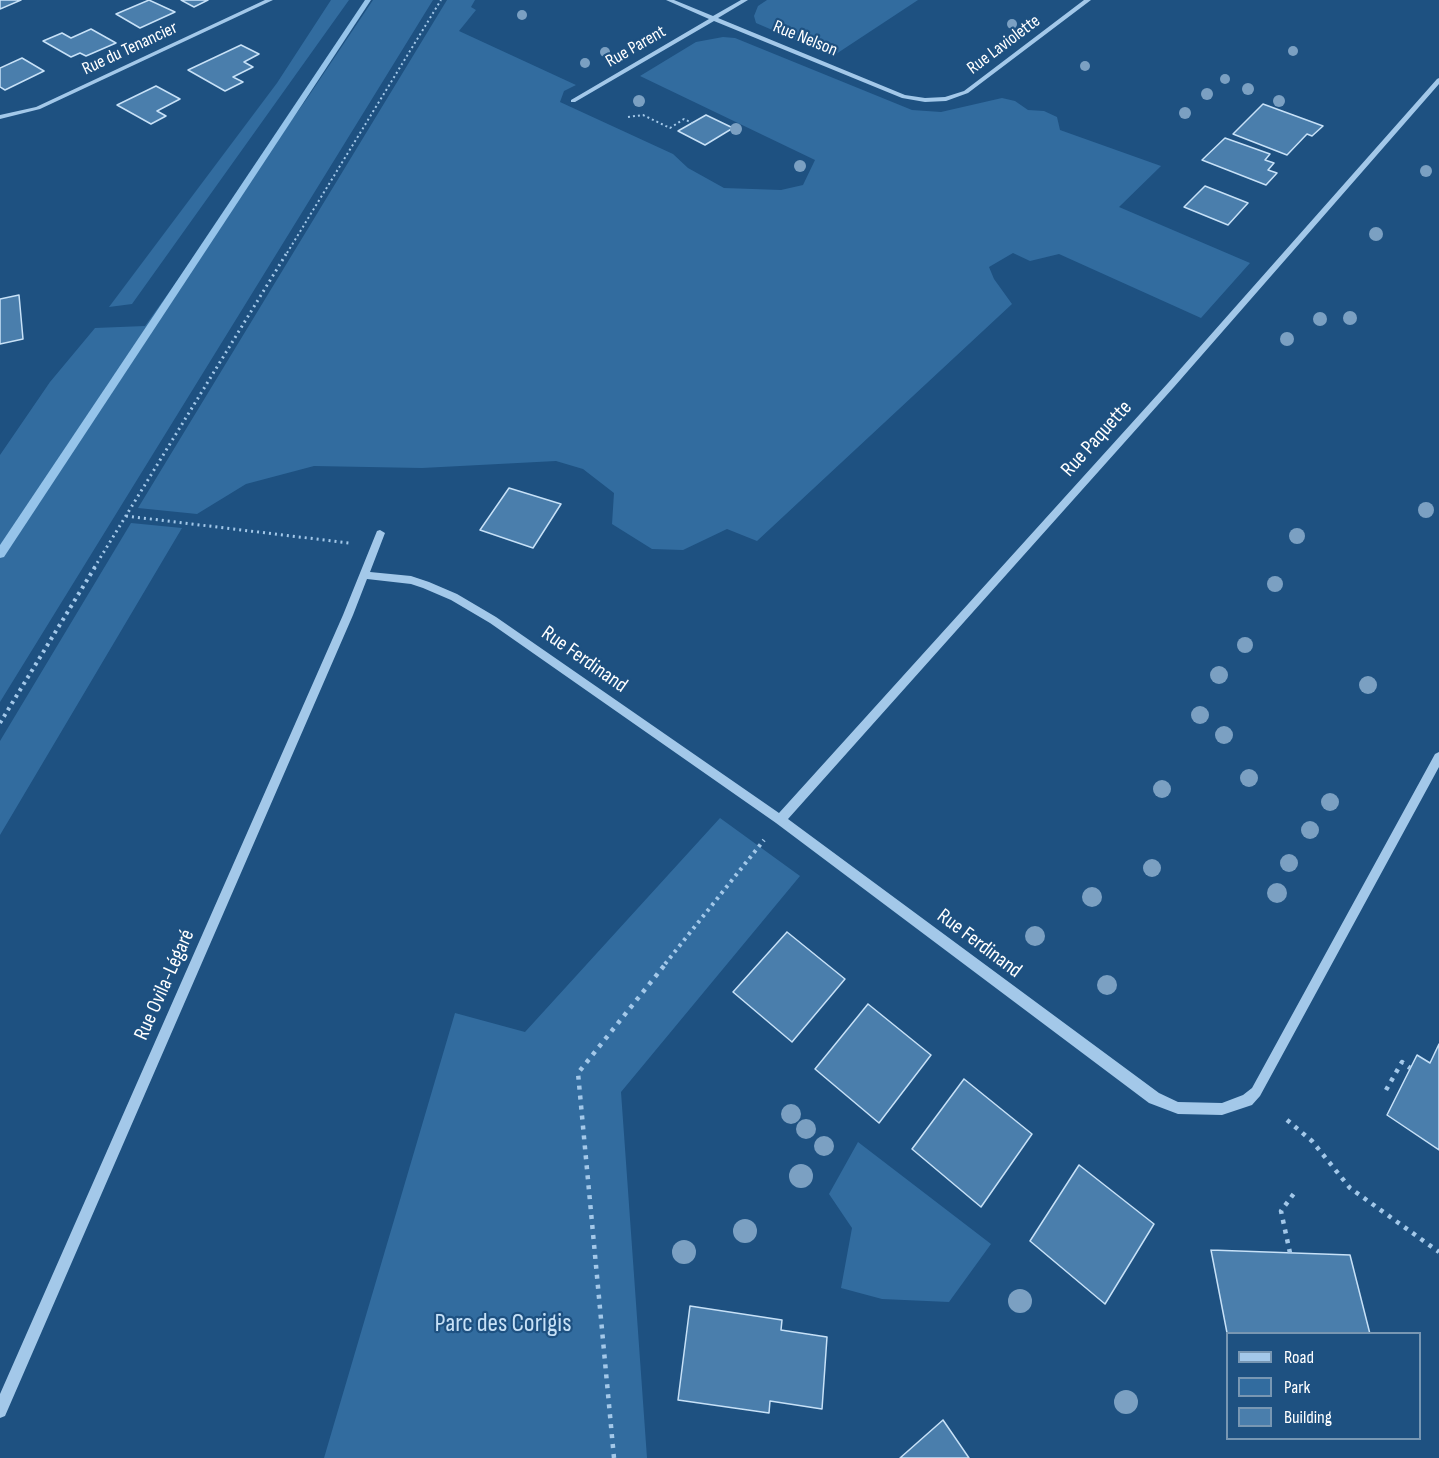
<!DOCTYPE html>
<html>
<head>
<meta charset="utf-8">
<style>
	body { margin:0 }
	#map { position:relative; width:1439px; height:1458px; overflow:hidden; background:#1e5181; font-family:"Sofia Sans Condensed",sans-serif }
	canvas { display:block }
	.legend { position:absolute; left:1226px; top:1332px; width:195px; height:108px; box-sizing:border-box; background:#1e5181; border:2px solid #7897b3; margin:0; padding:8px 10px; list-style:none; font-size:18px; color:#fff }
	.legend li { display:flex; align-items:center; gap:12px; height:30px }
	.legend b { width:30px; border:2px solid #7897b3 }
</style>
</head>
<body>
<div id="map">
<canvas width="1439" height="1458"></canvas>
<ul class="legend">
<li><b style="height:8px;background:#a3c8e9"></b>Road</li>
<li><b style="height:16px;background:#326c9f"></b>Park</li>
<li><b style="height:16px;background:#4a7eac"></b>Building</li>
</ul>
</div>
<script>
const ctx = document.querySelector('canvas').getContext('2d');
ctx.lineJoin = 'round';
function fillPath(path, color) { ctx.fillStyle = color; ctx.fill(path, 'evenodd'); }
const toPath = rows => new Path2D(rows.map(r => 'M' + r).join(''));
function stroke(path, color, width, dash) { ctx.strokeStyle = color; ctx.lineWidth = width; ctx.lineCap = dash ? 'butt' : 'round'; ctx.setLineDash(dash || []); ctx.stroke(path); }
function drawText(font, color, halo, rows, align = 'center') {
  ctx.font = font + ' "Sofia Sans Condensed",sans-serif'; ctx.lineWidth = 4.5; ctx.setLineDash([]); ctx.textBaseline = 'middle'; ctx.strokeStyle = halo; ctx.fillStyle = color; for (const [text, x, y, turn = 0] of rows) {
    ctx.save(); ctx.translate(x, y); ctx.rotate((+turn || 0) * Math.PI / 180); ctx.textAlign = isNaN(turn) ? turn : align; if (halo) ctx.strokeText(text, 0, 0); ctx.fillText(text, 0, 0); ctx.restore();
  }
}
const green = toPath([
	[331,0,349,0,132,304,109,307,277,83],
	[373,0,433,0,0,702,0,455,50,382,95,328,145,326,308,97],
	[447,0,475,0,471,7,476,10,459,31,576,85,564,91,560,102,673,154,688,168,724,188,781,190,803,185,815,160,640,76,696,42,723,37,735,38,912,110,941,112,1002,98,1015,101,1028,110,1044,111,1057,117,1060,130,1161,166,1119,207,1250,263,1201,318,1059,254,1030,261,1013,253,989,267,994,279,1012,304,757,541,727,529,683,550,652,549,612,524,614,493,583,469,556,461,422,468,314,466,246,484,197,514,138,508],
	[767,0,918,0,833,56,756,23,754,16,758,6],
	[131,523,182,528,0,835,0,741],
	[720,818,800,876,621,1092,647,1458,324,1458,455,1013,525,1032],
	[858,1142,991,1244,949,1302,882,1299,841,1288,852,1228,829,1194]
]);
const stream = toPath([
	[365,0,371,0,4,557,0,558,0,545,365,0]
]);
const building = toPath([
	[0,0,21,0,0,9,0,0],
	[149,0,175,12,140,28,116,14,149,0],
	[181,0,208,0,194,7,181,0],
	[91,29,116,43,86,56,80,53,71,57,43,41,62,33,71,38,91,29],
	[241,45,259,54,244,62,253,67,233,77,243,82,225,91,188,70,241,45],
	[22,58,44,71,5,90,0,87,0,68,22,58],
	[156,86,180,99,157,111,166,116,151,124,117,105,156,86],
	[1263,104,1323,126,1312,136,1307,134,1287,155,1233,134,1263,104],
	[706,115,733,128,705,145,678,131,706,115],
	[1225,138,1270,154,1265,160,1274,163,1268,170,1277,173,1266,185,1202,160,1225,138],
	[1205,186,1248,203,1228,225,1184,207,1205,186],
	[19,295,23,339,0,344,0,299,19,295],
	[509,488,561,504,533,548,480,530,509,488],
	[787,932,845,979,792,1042,733,992,787,932],
	[868,1004,931,1055,879,1123,815,1069,868,1004],
	[1439,1044,1439,1150,1387,1115,1417,1055,1430,1063,1439,1044],
	[964,1079,1032,1134,981,1207,912,1149,964,1079],
	[1079,1165,1154,1224,1105,1304,1030,1241,1079,1165],
	[1211,1250,1350,1255,1370,1334,1228,1334,1228,1338,1211,1250],
	[690,1306,782,1320,781,1330,827,1337,822,1409,770,1401,769,1413,678,1400,690,1306],
	[943,1420,969,1458,900,1458,943,1420]
]);
const pathFar3 = toPath([
	[628,117,643,115,670,128,684,119,692,123],
	[287,253,441,0]
]);
const pathFar2 = toPath([
	[126,516,349,543],
	[94,568,288,251]
]);
const pathFar1 = toPath([
	[0,723,95,567],
	[665,964,764,840]
]);
const path = toPath([
	[1386,1090,1402,1062,1410,1068],
	[1287,1120,1312,1141,1350,1188,1439,1252],
	[1290,1253,1281,1211,1295,1192],
	[614,1458,578,1073,667,962]
]);
const minor = toPath([
	[265,0,273,0,40,109,0,119,0,115,36,107,265,0],
	[666,0,674,0,713,16,741,0,748,0,718,18,905,95,925,98,945,97,964,91,1084,0,1091,0,968,93,946,101,925,102,902,98,714,21,575,102,571,102,571,100,709,19,666,0],
	[1439,78,1439,84,1174,387,788,819,1159,1093,1178,1102,1222,1103,1243,1095,1252,1088,1435,754,1439,752,1439,767,1260,1096,1252,1105,1222,1115,1178,1114,1149,1103,776,823,490,623,451,600,423,588,411,584,367,579,353,615,5,1416,0,1418,0,1394,343,615,377,531,380,530,385,533,370,572,411,576,429,582,457,594,496,617,779,813,1168,383,1437,79,1439,78]
]);
const trees = [
	[522,15,5],
	[1012,24,5],
	[1293,51,5],
	[605,52,5],
	[585,63,5],
	[1085,66,5],
	[1225,79,5],
	[1248,89,6],
	[1207,94,6],
	[639,101,6],
	[1279,101,6],
	[1185,113,6],
	[736,129,6],
	[800,166,6],
	[1426,171,6],
	[1376,234,7],
	[1350,318,7],
	[1320,319,7],
	[1287,339,7],
	[1426,510,8],
	[1297,536,8],
	[1275,584,8],
	[1245,645,8],
	[1219,675,9],
	[1368,685,9],
	[1200,715,9],
	[1224,735,9],
	[1249,778,9],
	[1162,789,9],
	[1330,802,9],
	[1310,830,9],
	[1289,863,9],
	[1152,868,9],
	[1277,893,10],
	[1092,897,10],
	[1035,936,10],
	[1107,985,10],
	[791,1114,10],
	[806,1129,10],
	[824,1146,10],
	[801,1176,12],
	[745,1231,12],
	[684,1252,12],
	[1020,1301,12],
	[1126,1402,12]
];
const farStreetnames = [
	["Rue Nelson",805,39,22],
	["Rue Laviolette",1004,45,-37],
	["Rue Parent",636,47,-30],
	["Rue du Tenancier",130,49,-25]
];
const streetNames = [
	["Rue Paquette",1097,439,-48],
	["Rue Ferdinand",584,660,35],
	["Rue Ferdinand",979,944,37],
	["Rue Ovila-Légaré",165,985,-66]
];
const nearParknames = [
	["Parc des Corigis",503,1324]
];
fillPath(green, '#326c9f');
fillPath(stream, '#96c4ea');
fillPath(building, '#4a7eac');
stroke(building, '#c7e1f7', 1.5);
stroke(pathFar3, '#a3c8e9', 2, [2, 3]);
stroke(pathFar2, '#a3c8e9', 3, [2, 4]);
stroke(pathFar1, '#a3c8e9', 4, [3, 4.5]);
stroke(path, '#a3c8e9', 4.5, [4, 6]);
fillPath(minor, '#a3c8e9');
ctx.fillStyle = '#7ba0c2';
for (const [x, y, r] of trees) { ctx.beginPath(); ctx.arc(x, y, r, 0, 2 * Math.PI); ctx.fill(); }
drawText('18px', '#fff', '#1e5181', farStreetnames);
drawText('21px', '#fff', '#1e5181', streetNames);
drawText('26px', '#c7e1f7', '#1e5181', nearParknames);
</script>
</body>
</html>
